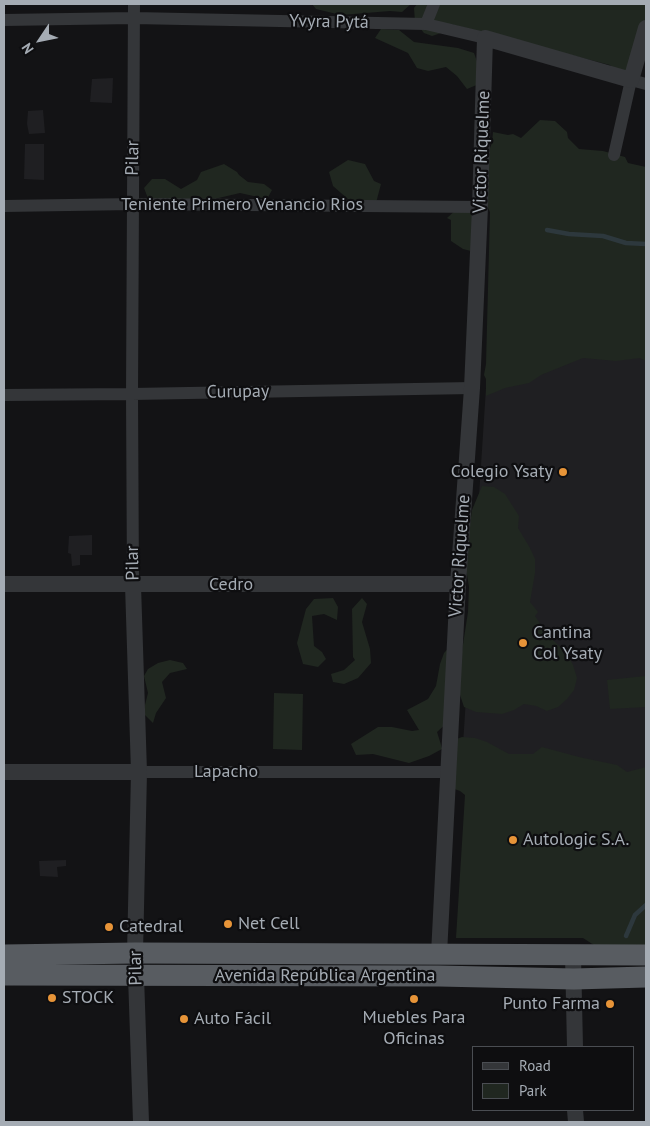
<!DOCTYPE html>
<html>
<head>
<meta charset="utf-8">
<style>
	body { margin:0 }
	#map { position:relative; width:650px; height:1126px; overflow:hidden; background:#131315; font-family:"PT Sans",sans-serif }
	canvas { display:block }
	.frame { position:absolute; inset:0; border:5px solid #a5acb4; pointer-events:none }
	.legend { position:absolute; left:472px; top:1046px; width:162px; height:65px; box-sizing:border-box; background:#0e0e10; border:1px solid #4a4d52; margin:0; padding:6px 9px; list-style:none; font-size:15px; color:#a5acb4 }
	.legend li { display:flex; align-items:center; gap:10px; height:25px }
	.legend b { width:25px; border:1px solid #4a4d52 }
	.north { position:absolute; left:15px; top:15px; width:50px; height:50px; -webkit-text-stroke:4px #0e0e10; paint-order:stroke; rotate:236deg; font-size:14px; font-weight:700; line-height:20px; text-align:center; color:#a5acb4 }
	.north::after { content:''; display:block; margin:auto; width:18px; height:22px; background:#a5acb4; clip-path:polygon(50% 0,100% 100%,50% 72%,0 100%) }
</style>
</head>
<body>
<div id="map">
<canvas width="650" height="1126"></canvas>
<div class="frame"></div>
<ul class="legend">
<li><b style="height:6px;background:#343639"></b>Road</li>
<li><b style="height:14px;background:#202720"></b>Park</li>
</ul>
<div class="north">N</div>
</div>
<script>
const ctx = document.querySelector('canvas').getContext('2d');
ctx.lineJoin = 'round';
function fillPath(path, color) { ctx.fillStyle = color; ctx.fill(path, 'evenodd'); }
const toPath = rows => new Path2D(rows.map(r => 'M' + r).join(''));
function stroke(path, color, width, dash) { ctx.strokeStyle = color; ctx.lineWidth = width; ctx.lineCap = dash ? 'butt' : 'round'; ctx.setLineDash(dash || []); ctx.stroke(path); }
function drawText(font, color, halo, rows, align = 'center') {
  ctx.font = font + ' "PT Sans",sans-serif'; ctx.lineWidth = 4.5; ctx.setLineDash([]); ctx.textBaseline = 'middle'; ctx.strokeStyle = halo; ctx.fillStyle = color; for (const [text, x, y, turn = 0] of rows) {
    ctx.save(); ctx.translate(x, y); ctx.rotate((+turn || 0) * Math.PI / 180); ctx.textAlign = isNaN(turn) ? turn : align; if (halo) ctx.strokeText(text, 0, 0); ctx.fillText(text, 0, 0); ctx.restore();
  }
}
const built = toPath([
	[113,78,112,103,90,102,92,79],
	[43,110,45,133,29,134,27,124,28,111],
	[25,144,44,144,44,180,24,179],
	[492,295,646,317,646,782,460,791],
	[92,535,92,555,80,555,80,565,72,566,71,554,68,553,69,536],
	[66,860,66,866,57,867,58,877,40,876,39,861]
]);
const green = toPath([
	[312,4,411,4,402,12,390,11,341,15,316,9],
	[417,4,646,4,646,39,633,66,617,75,610,65,450,24,444,32,432,36,424,33,415,22,414,8],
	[381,29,399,30,414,42,458,48,474,53,479,67,479,84,467,89,457,76,446,67,428,71,417,68,408,53,375,38],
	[540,120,555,121,567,132,568,138,579,149,603,151,625,157,628,163,646,167,646,361,640,358,616,361,583,358,541,375,529,383,505,388,486,396,486,379,484,375,486,364,490,212,488,208,487,156,492,143,493,132,508,135,513,134,521,138],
	[348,160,365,164,374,181,381,184,376,203,349,200,333,186,329,172],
	[224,164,237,172,239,175,248,182,264,184,272,190,267,199,240,193,210,200,149,201,144,188,152,179,165,179,181,189,197,180,201,172],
	[458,208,471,208,483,227,471,251,463,249,451,241,451,220,447,218],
	[482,486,494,487,505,494,519,516,518,528,530,548,535,559,535,573,530,602,538,612,535,616,543,628,550,637,567,654,573,665,577,678,574,690,567,699,558,707,547,711,536,706,524,704,514,710,502,714,476,712,464,707,460,695,451,719,437,732,442,748,451,741,462,737,475,738,487,742,509,754,533,754,542,747,579,757,617,765,627,772,646,767,646,950,597,947,583,938,456,938,465,795,460,791,449,787,442,749,429,756,409,763,373,754,356,755,351,744,378,727,392,727,412,731,419,730,407,710,428,699,436,686,440,664,444,653,455,641,462,651,468,612,469,587,465,562,472,510],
	[333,598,338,607,337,620,324,614,312,616,314,646,322,652,326,659,318,667,303,664,297,643,306,609,314,599],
	[362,598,367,604,362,622,370,649,371,663,358,678,344,684,333,682,331,674,344,670,355,660,353,657,352,609],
	[170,660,183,663,187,669,170,673,162,682,166,698,156,713,153,723,143,713,148,693,144,676,148,669,158,663],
	[646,676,646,707,610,709,607,680],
	[274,693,303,694,302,750,273,749]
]);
const stream = toPath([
	[547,230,569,234,603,236,626,243,646,244],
	[626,936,635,915,646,905]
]);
const minor = toPath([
	[4,20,134,18,426,24,485,38],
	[426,24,434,4],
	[614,155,631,80,646,84],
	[4,206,133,204,480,207],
	[4,395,132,394,472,388],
	[133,585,132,394,134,4],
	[139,772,448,772]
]);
const tertiary = toPath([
	[4,584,458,584],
	[133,585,139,772,135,953],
	[4,772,139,772],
	[439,954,458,584,472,388,480,207,485,38,631,80,646,28],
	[573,956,575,1047],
	[136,976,141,1122],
	[575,1110,576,1122]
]);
const trunk = toPath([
	[4,955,135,953,646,955],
	[4,975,439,976,574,979,646,977]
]);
const markers = [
	[563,472,5,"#e79438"],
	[523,643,5,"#e79438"],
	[513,840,5,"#e79438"],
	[228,924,5,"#e79438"],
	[109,927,5,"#e79438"],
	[52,998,5,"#e79438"],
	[414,999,5,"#e79438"],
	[610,1004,5,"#e79438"],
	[184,1019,5,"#e79438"]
];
const streetNames = [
	["Yvyra Pytá",329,22,1],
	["Victor Riquelme",482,152,-88],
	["Pilar",133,158,-89],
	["Teniente Primero Venancio Rios",242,205],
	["Curupay",238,392,-1],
	["Victor Riquelme",460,556,-86],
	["Pilar",133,563,-91],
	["Cedro",231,585],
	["Lapacho",226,772],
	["Pilar",136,968,-91],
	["Avenida República Argentina",325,976]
];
const poiNames = [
	["Colegio Ysaty",553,472,"right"],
	["Cantina",533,633],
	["Col Ysaty",533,654],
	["Autologic S.A.",523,840],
	["Net Cell",238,924],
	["Catedral",119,927],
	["STOCK",62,998],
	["Punto Farma",600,1004,"right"],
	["Muebles Para",414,1018,"center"],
	["Oficinas",414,1039,"center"],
	["Auto Fácil",194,1019]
];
fillPath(built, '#1f1f22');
fillPath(green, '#202720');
stroke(stream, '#2d383d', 4.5);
stroke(minor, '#343639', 12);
stroke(tertiary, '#343639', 16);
stroke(trunk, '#585c61', 21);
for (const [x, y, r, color] of markers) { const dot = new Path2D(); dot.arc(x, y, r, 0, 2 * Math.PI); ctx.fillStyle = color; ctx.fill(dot); stroke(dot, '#0e0e10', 2); }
drawText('18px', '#a5acb4', '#0e0e10', streetNames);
drawText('18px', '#a5acb4', '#0e0e10', poiNames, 'left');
</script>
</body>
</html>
